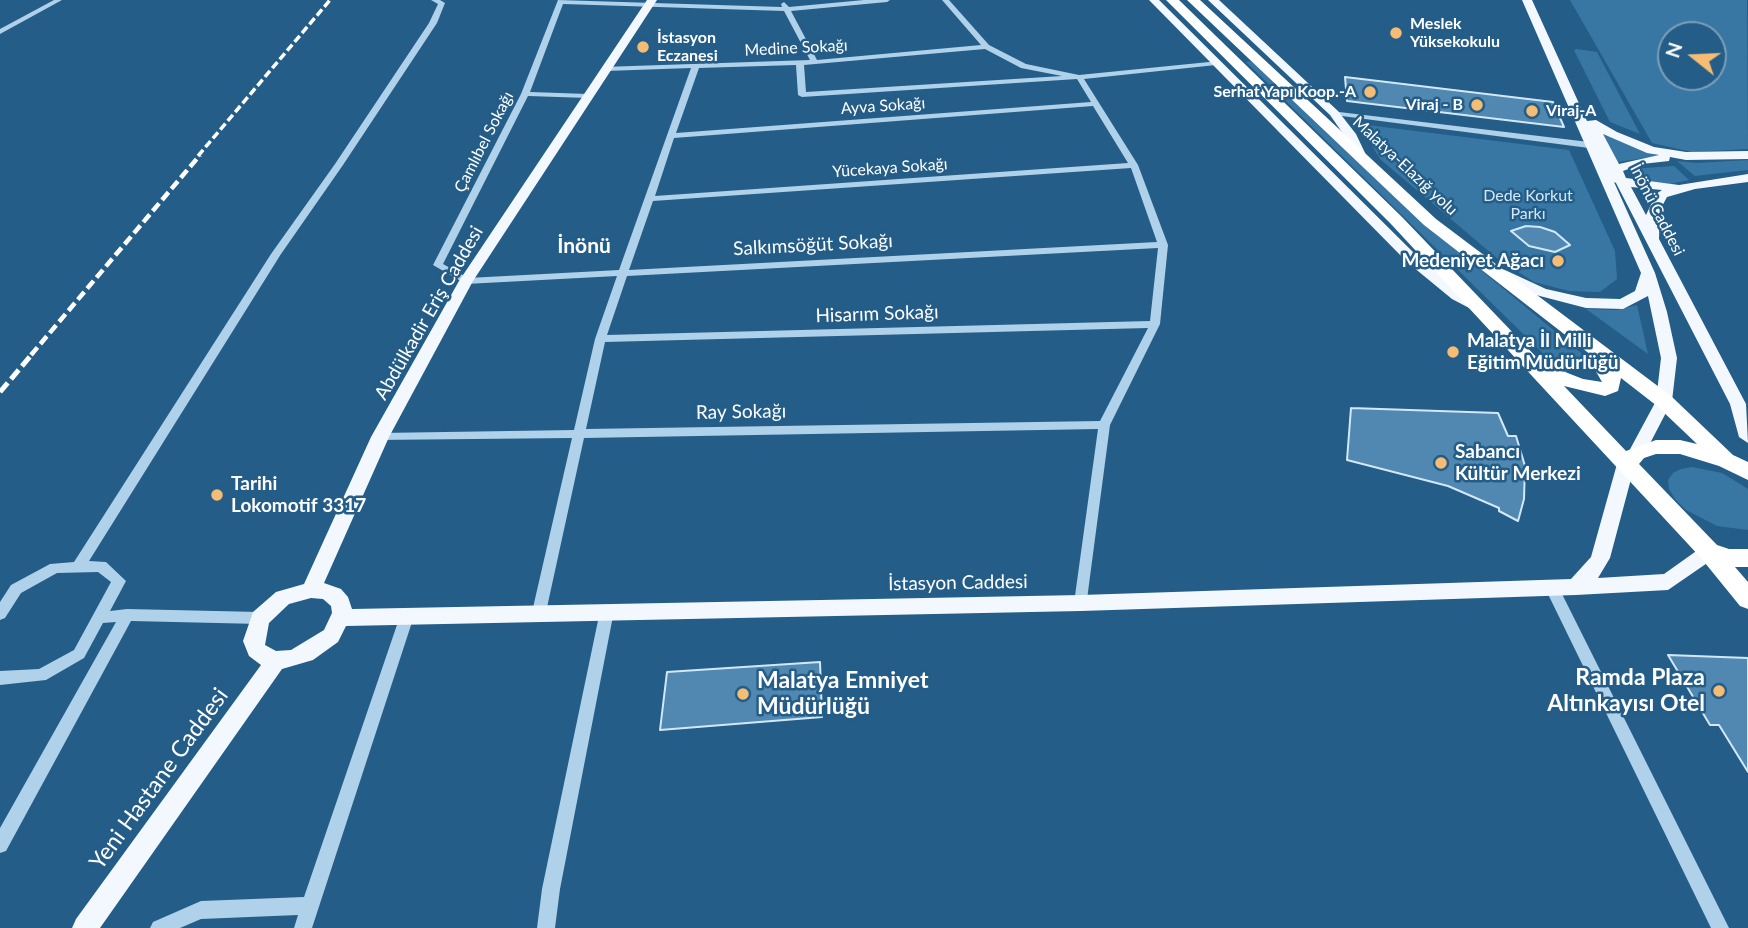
<!DOCTYPE html>
<html>
<head>
<meta charset="utf-8">
<style>
	body { margin:0 }
	#map { position:relative; width:1748px; height:928px; overflow:hidden; background:#245d87; font-family:Lato,sans-serif }
	canvas { display:block }
	.north { position:absolute; left:1657px; top:21px; width:70px; height:70px; box-sizing:border-box; background:#245d87; border:2px solid #7c9eb7; border-radius:50%; rotate:288deg; font-size:19px; font-weight:700; line-height:28px; text-align:center; color:#fff }
	.north::after { content:''; display:block; margin:auto; width:24px; height:32px; background:#f4bd73; clip-path:polygon(50% 0,100% 100%,50% 72%,0 100%) }
</style>
</head>
<body>
<div id="map">
<canvas width="1748" height="928"></canvas>
<div class="north">N</div>
</div>
<script>
const ctx = document.querySelector('canvas').getContext('2d');
ctx.lineJoin = 'round';
function fillPath(path, color) { ctx.fillStyle = color; ctx.fill(path, 'evenodd'); }
const toPath = rows => new Path2D(rows.map(r => 'M' + r).join(''));
function stroke(path, color, width, dash) { ctx.strokeStyle = color; ctx.lineWidth = width; ctx.lineCap = dash ? 'butt' : 'round'; ctx.setLineDash(dash || []); ctx.stroke(path); }
function drawText(font, color, halo, rows, align = 'center') {
  ctx.font = font + ' Lato,sans-serif'; ctx.lineWidth = 5; ctx.setLineDash([]); ctx.textBaseline = 'middle'; ctx.strokeStyle = halo; ctx.fillStyle = color; for (const [text, x, y, turn = 0] of rows) {
    ctx.save(); ctx.translate(x, y); ctx.rotate((+turn || 0) * Math.PI / 180); ctx.textAlign = isNaN(turn) ? turn : align; if (halo) ctx.strokeText(text, 0, 0); ctx.fillText(text, 0, 0); ctx.restore();
  }
}
const green = toPath([
	[1570,0,1747,0,1748,149,1692,152,1652,143],
	[1671,35,1713,35,1713,77,1671,77],
	[1577,49,1597,52,1640,134,1610,122,1574,50],
	[1252,61,1435,232,1586,357,1564,374,1246,62],
	[1359,124,1569,150,1615,251,1617,279,1600,292,1569,291,1534,282,1498,259,1380,159],
	[1603,134,1658,156,1618,162],
	[1748,160,1748,170,1695,176,1677,161,1697,163],
	[1674,166,1689,180,1670,184,1637,181,1629,169],
	[1637,305,1648,354,1586,309,1617,310],
	[1692,467,1722,473,1748,489,1748,530,1717,526,1686,510,1675,499,1669,489,1668,480,1673,473,1681,469]
]);
const building = toPath([
	[1345,77,1553,102,1564,127,1347,101,1345,77],
	[1526,226,1540,227,1555,232,1570,245,1555,252,1529,246,1511,231,1526,226],
	[1351,408,1498,413,1508,436,1516,436,1525,466,1524,499,1518,521,1499,511,1499,508,1448,486,1347,460,1351,408],
	[1668,655,1748,658,1748,772,1719,725,1710,725,1668,655],
	[820,662,822,717,660,730,667,672,820,662]
]);
const minor = toPath([
	[54,0,62,0,0,34,0,29,54,0],
	[431,0,440,0,445,3,437,23,343,165,281,254,89,561,106,562,126,581,110,611,127,609,260,612,265,614,267,618,265,622,260,624,131,621,6,851,0,853,0,828,116,622,103,623,84,658,46,680,0,685,0,671,39,669,74,650,111,582,98,572,57,573,21,593,5,618,0,620,0,602,11,585,50,564,74,562,271,254,335,164,429,23,438,4,431,0],
	[558,0,782,7,781,4,784,2,789,7,864,0,890,0,887,2,791,11,817,60,981,45,942,0,949,0,989,45,1026,64,1079,75,1219,61,1219,65,1216,65,1084,79,1138,165,1168,245,1160,324,1110,425,1086,607,1081,609,1076,607,1074,603,1098,429,584,438,546,612,544,616,539,618,534,616,532,612,572,438,376,440,374,437,380,433,574,430,595,339,617,276,466,284,433,265,521,94,558,0],
	[563,4,784,11,810,60,603,67,603,71,606,71,691,68,619,270,468,278,443,264,528,96,588,98,592,96,588,94,530,92,563,4],
	[985,49,1021,68,1062,76,806,92,804,65,985,49],
	[796,65,798,95,802,97,1077,79,1091,102,676,133,699,68,796,65],
	[1093,106,1128,163,655,196,674,138,1093,106],
	[1131,168,1157,242,629,270,653,201,1131,168],
	[1158,248,1150,321,607,335,627,276,1158,248],
	[1148,328,1100,421,586,429,605,342,1148,328],
	[1331,111,1589,142,1593,145,1589,148,1334,115,1330,113,1331,111],
	[1552,582,1557,584,1729,928,1711,928,1545,588,1547,584,1552,582],
	[607,605,612,607,614,611,560,889,555,928,537,928,542,889,600,611,602,607,607,605],
	[407,610,412,612,414,616,312,928,294,928,298,915,201,919,180,928,150,928,153,922,201,901,304,897,400,616,402,612,407,610]
]);
const major = toPath([
	[647,0,657,0,473,281,389,437,324,583,341,589,348,597,352,609,1081,595,1571,579,1591,557,1617,464,1620,459,1626,458,1632,459,1635,464,1610,558,1598,578,1664,574,1702,547,1709,544,1716,547,1718,552,1716,557,1668,590,1576,595,1081,611,346,626,338,642,313,660,282,669,100,928,72,928,76,919,261,665,249,656,243,641,253,612,276,592,304,584,371,437,459,281,647,0],
	[311,598,323,599,331,606,332,613,324,630,291,650,276,651,265,645,269,623,289,604,311,598],
	[1149,0,1159,0,1417,256,1462,293,1483,304,1485,307,1483,310,1473,310,1452,299,1407,262,1149,0],
	[1208,0,1219,0,1338,111,1356,134,1367,157,1365,160,1357,160,1344,135,1330,115,1208,0],
	[1522,0,1532,0,1587,121,1596,120,1617,132,1654,147,1686,152,1748,151,1748,159,1686,160,1670,157,1669,161,1642,164,1623,171,1626,178,1679,185,1748,174,1748,182,1695,189,1667,197,1660,210,1659,239,1746,404,1748,443,1739,437,1730,404,1616,183,1614,182,1655,273,1667,312,1677,358,1672,401,1643,457,1631,457,1628,453,1656,401,1661,358,1648,296,1623,309,1586,308,1536,295,1493,273,1500,269,1505,270,1546,289,1586,298,1620,299,1635,291,1641,273,1522,0],
	[1603,134,1647,153,1659,155,1619,164,1603,134],
	[1631,187,1662,190,1656,194,1646,215,1631,187]
]);
const highway = toPath([
	[1166,0,1179,0,1402,217,1542,363,1583,379,1602,382,1589,359,1591,355,1424,225,1187,0,1200,0,1436,219,1671,396,1733,455,1748,462,1748,480,1719,466,1680,454,1656,454,1644,458,1639,464,1717,545,1729,549,1748,549,1748,567,1735,567,1748,582,1748,609,1740,606,1701,558,1390,223,1166,0],
	[1621,378,1657,406,1697,444,1680,440,1656,440,1626,451,1564,386,1605,396,1618,391,1621,378]
]);
const railFar2 = toPath([
	[198,156,330,0]
]);
const railFar1 = toPath([
	[31,355,200,155]
]);
const rail = toPath([
	[0,392,33,353]
]);
const markers = [
	[1396,33,7,"#f4bd73"],
	[643,47,7,"#f4bd73"],
	[1370,92,7,"#f4bd73"],
	[1477,105,7,"#f4bd73"],
	[1532,111,7,"#f4bd73"],
	[1558,261,7,"#f4bd73"],
	[1453,352,7,"#f4bd73"],
	[1441,463,7,"#f4bd73"],
	[217,495,7,"#f4bd73"],
	[1719,691,7,"#f4bd73"],
	[743,694,7,"#f4bd73"]
];
const farPoinames = [
	["Meslek",1410,24],
	["Yüksekokulu",1410,42],
	["İstasyon",657,38],
	["Eczanesi",657,56],
	["Serhat Yapı Koop.-A",1356,92,"right"],
	["Viraj - B",1463,105,"right"],
	["Viraj-A",1546,111]
];
const farStreetnames = [
	["Medine Sokağı",796,48,-3],
	["Ayva Sokağı",883,106,-4],
	["Çamlıbel Sokağı",484,142,-63],
	["Malatya-Elazığ yolu",1405,166,43],
	["Yücekaya Sokağı",890,168,-4],
	["İnönü Caddesi",1657,210,63]
];
const farParknames = [
	["Dede Korkut",1528,196],
	["Parkı",1528,214]
];
const streetNames = [
	["Salkımsöğüt Sokağı",813,245,-3],
	["Abdülkadir Eriş Caddesi",429,313,-60],
	["Hisarım Sokağı",877,314,-2],
	["Ray Sokağı",741,412,-1],
	["İstasyon Caddesi",958,583,-1]
];
const poiNames = [
	["Medeniyet Ağacı",1544,261,"right"],
	["Malatya İl Milli",1467,341],
	["Eğitim Müdürlüğü",1467,363],
	["Sabancı",1455,452],
	["Kültür Merkezi",1455,474],
	["Tarihi",231,484],
	["Lokomotif 3317",231,506]
];
const farDistrictnames = [
	["İnönü",584,246]
];
const nearPoinames = [
	["Ramda Plaza",1705,678],
	["Altınkayısı Otel",1705,704],
	["Malatya Emniyet",757,681,"left"],
	["Müdürlüğü",757,707,"left"]
];
const nearStreetnames = [
	["Yeni Hastane Caddesi",159,779,-54]
];
fillPath(green, '#3877a4');
fillPath(building, '#5088b1');
stroke(building, '#d3e8f7', 2);
fillPath(minor, '#afd1e9');
fillPath(major, '#f2f8fe');
fillPath(highway, '#fff');
stroke(railFar2, '#fff', 3.5, [8, 3.5]);
stroke(railFar1, '#fff', 4.5, [10, 4.5]);
stroke(rail, '#fff', 5, [12, 5]);
for (const [x, y, r, color] of markers) { const dot = new Path2D(); dot.arc(x, y, r, 0, 2 * Math.PI); ctx.fillStyle = color; ctx.fill(dot); stroke(dot, '#245d87', 2.5); }
drawText('bold 16px', '#fff', '#245d87', farPoinames, 'left');
drawText('16px', '#fff', '#245d87', farStreetnames);
drawText('16px', '#d3e8f7', '#245d87', farParknames);
drawText('19px', '#fff', '#245d87', streetNames);
drawText('bold 19px', '#fff', '#245d87', poiNames, 'left');
drawText('bold 21px', '#fff', '#245d87', farDistrictnames);
drawText('bold 23px', '#fff', '#245d87', nearPoinames, 'right');
drawText('23px', '#fff', '#245d87', nearStreetnames);
</script>
</body>
</html>
